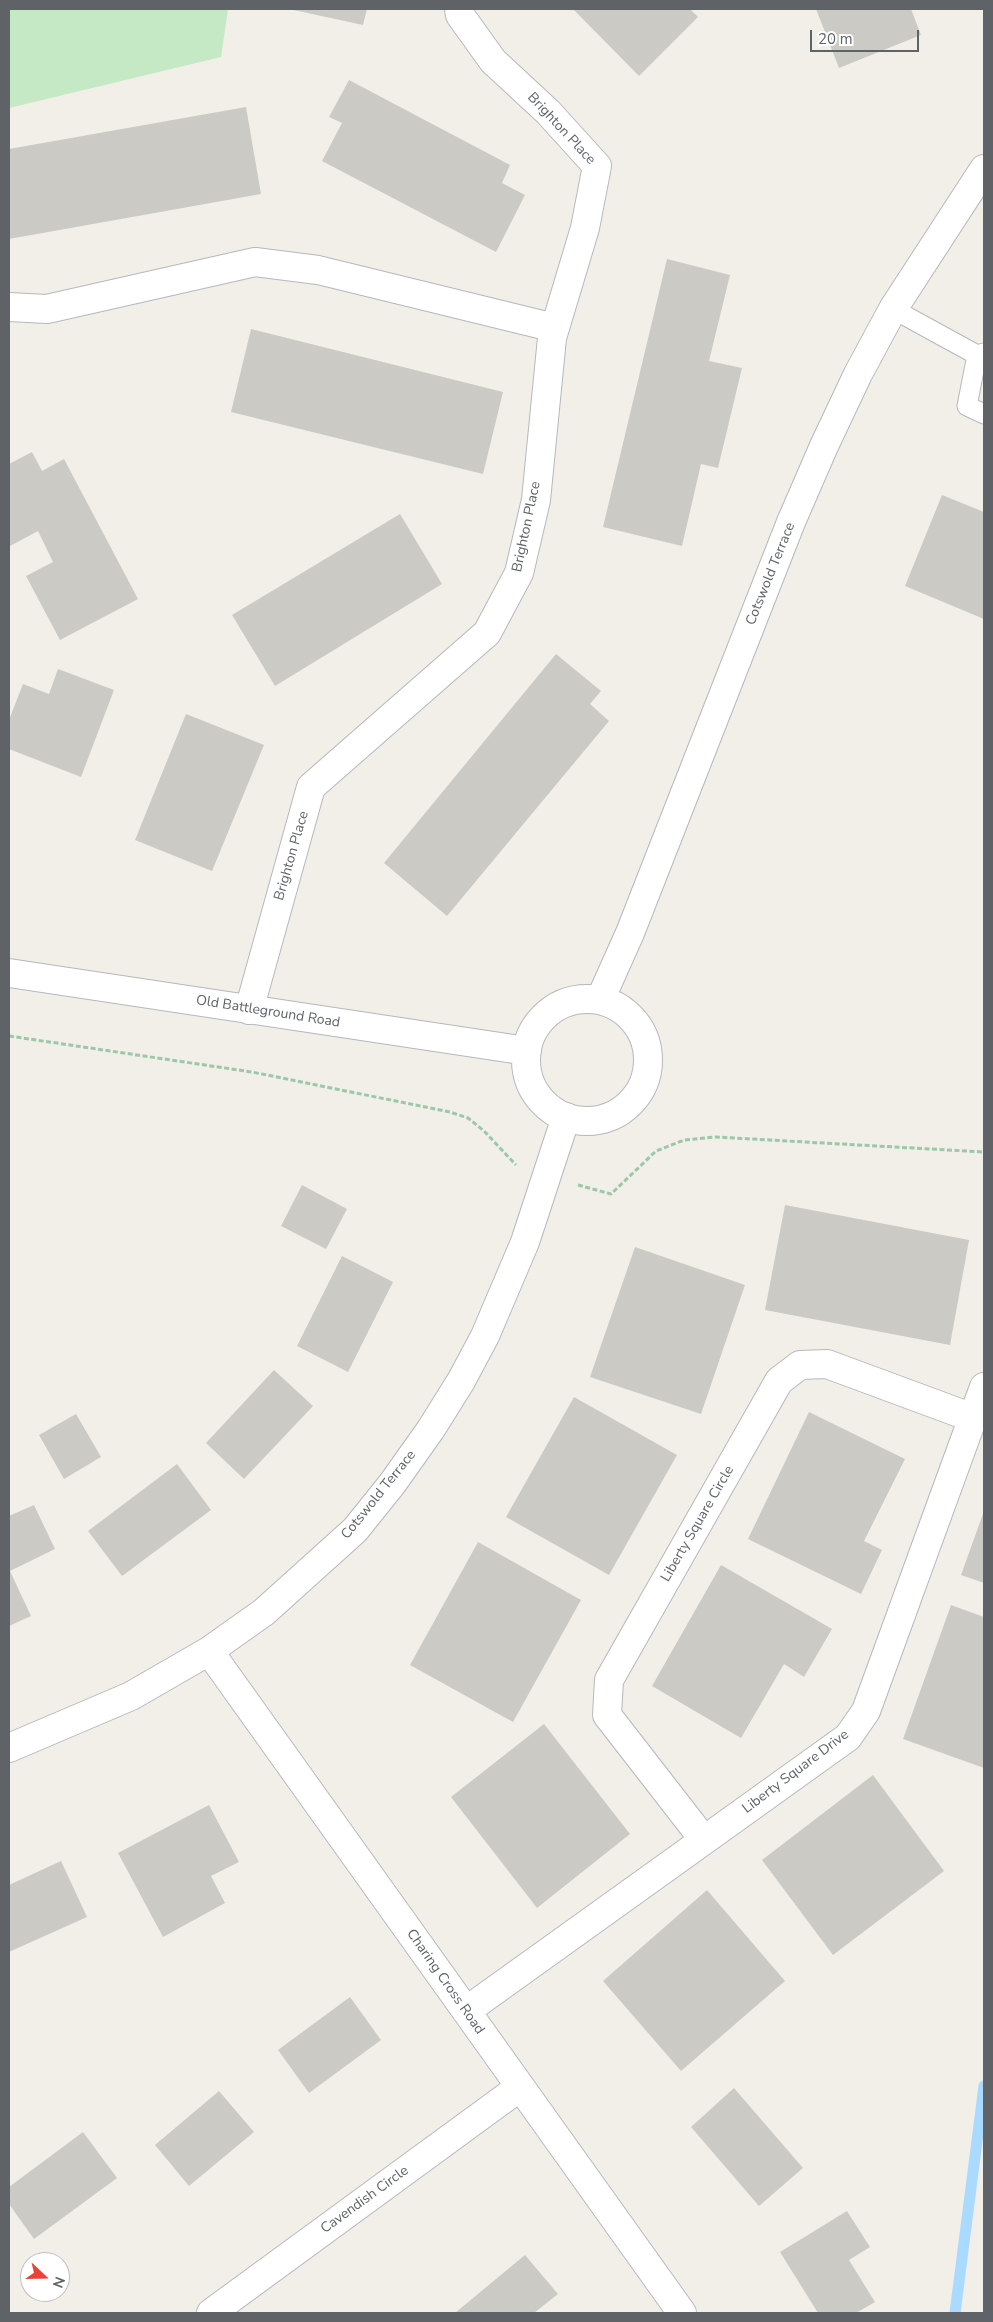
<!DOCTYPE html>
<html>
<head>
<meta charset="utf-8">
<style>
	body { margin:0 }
	#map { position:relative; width:993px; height:2322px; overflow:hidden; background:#f1efe8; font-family:"Nunito Sans",sans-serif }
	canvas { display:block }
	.frame { position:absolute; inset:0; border:10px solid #5f6368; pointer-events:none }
	.north { position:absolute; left:20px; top:2252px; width:50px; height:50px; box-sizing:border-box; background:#fff; border:1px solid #bfc1c3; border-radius:50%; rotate:111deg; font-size:14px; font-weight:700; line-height:20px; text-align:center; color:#5f6368 }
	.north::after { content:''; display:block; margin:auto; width:18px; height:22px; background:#ea4335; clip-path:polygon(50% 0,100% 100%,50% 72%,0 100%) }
	.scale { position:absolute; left:810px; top:30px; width:109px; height:22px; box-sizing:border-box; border:2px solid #5f6368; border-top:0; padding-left:6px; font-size:15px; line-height:18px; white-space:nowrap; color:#5f6368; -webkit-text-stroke:4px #fff; paint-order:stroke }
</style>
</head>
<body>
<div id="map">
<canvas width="993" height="2322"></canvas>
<div class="frame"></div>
<div class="north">N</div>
<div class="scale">20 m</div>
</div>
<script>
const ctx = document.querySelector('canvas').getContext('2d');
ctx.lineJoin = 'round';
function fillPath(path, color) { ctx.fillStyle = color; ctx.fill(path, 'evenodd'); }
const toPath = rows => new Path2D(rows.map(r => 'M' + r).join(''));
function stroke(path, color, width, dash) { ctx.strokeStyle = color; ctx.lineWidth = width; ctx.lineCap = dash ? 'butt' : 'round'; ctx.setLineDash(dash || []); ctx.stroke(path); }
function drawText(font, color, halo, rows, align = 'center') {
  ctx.font = font + ' "Nunito Sans",sans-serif'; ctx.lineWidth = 4.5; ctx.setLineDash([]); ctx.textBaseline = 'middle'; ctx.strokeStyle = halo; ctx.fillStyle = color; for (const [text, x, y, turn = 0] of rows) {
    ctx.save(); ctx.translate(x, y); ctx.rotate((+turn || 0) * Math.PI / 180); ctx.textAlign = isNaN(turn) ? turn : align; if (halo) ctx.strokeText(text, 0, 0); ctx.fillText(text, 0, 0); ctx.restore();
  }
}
const green = toPath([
	[9,9,228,9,221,57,9,108]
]);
const stream = toPath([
	[955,2313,984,2086]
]);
const building = toPath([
	[289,9,367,9,363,25],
	[573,9,690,9,698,17,639,76],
	[816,9,911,9,921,35,839,68],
	[349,80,510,165,502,183,525,195,496,252,322,161,342,123,329,117],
	[246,107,261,194,9,239,9,149],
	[667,259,730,275,709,361,742,368,718,468,701,464,682,546,603,527],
	[251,329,503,392,483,474,231,412],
	[32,452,42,471,64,459,138,599,60,640,26,576,53,562,38,531,10,546,9,542,9,464],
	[942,495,984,512,984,619,905,586],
	[400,514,442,584,275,686,232,615],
	[556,654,601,691,590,704,609,721,447,916,384,863],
	[58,669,114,690,81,777,9,749,9,720,23,684,49,694],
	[186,714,264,745,212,871,135,840],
	[302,1185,347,1209,326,1249,281,1226],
	[785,1205,969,1240,950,1345,765,1310],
	[635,1247,745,1285,701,1414,590,1377],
	[342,1256,393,1282,348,1372,297,1346],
	[274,1370,313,1406,244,1479,206,1443],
	[574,1397,677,1455,609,1575,506,1517],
	[809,1412,905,1459,864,1541,882,1550,861,1594,748,1539],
	[76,1414,101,1457,64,1479,39,1435],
	[177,1464,211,1510,122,1576,88,1531],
	[34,1505,55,1549,10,1571,31,1616,9,1626,9,1516],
	[984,1511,984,1583,961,1575],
	[478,1542,581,1600,513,1722,410,1665],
	[721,1565,832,1629,804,1677,784,1664,741,1738,652,1686],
	[951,1605,984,1617,984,1768,903,1739],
	[544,1724,630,1834,537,1908,451,1797],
	[873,1775,944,1871,833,1955,762,1860],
	[209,1805,239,1862,211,1876,225,1903,163,1937,118,1853],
	[61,1861,87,1917,9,1952,9,1885],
	[707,1890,785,1981,681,2071,603,1981],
	[350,1997,381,2040,309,2093,278,2050],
	[734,2088,803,2168,759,2206,691,2127],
	[219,2091,254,2132,189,2186,155,2145],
	[83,2132,117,2178,34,2239,9,2204,9,2187],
	[847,2211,870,2247,849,2260,875,2302,856,2313,818,2313,780,2252],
	[525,2255,558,2294,534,2313,455,2313]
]);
const path = toPath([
	[9,1036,252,1072,450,1112,468,1118,484,1131,516,1165],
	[578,1185,611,1194,656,1151,684,1140,716,1137,984,1152]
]);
const service = toPath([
	[893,309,977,355,984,353],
	[977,355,967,406,984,414]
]);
const minor = toPath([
	[9,307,47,309,255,262,318,270,555,328],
	[249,1010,311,787,487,633,519,573,536,500,552,338,585,228,597,166,548,112,493,61,460,15,459,9],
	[209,1651,682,2313],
	[9,1748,131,1696,209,1651,264,1612,355,1530,392,1484,431,1429,461,1381,485,1336,525,1242,566,1117],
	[704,1840,607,1715,609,1680,779,1381,800,1365,827,1364,973,1418],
	[466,2011,848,1737,866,1711,984,1387],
	[211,2313,520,2087]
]);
const tertiary = toPath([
	[9,973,527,1051],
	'526 1060a61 61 0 1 1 122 0a61 61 0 1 1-122 0Z',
	[600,1000,630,933,791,522,824,446,858,374,893,309,984,169]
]);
const streetNames = [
	["Brighton Place",561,129,47],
	["Brighton Place",527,527,-78],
	["Cotswold Terrace",771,574,-68],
	["Brighton Place",292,856,-74],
	["Old Battleground Road",268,1012,9],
	["Cotswold Terrace",379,1495,-51],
	["Liberty Square Circle",698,1524,-60],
	["Liberty Square Drive",796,1772,-37],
	["Charing Cross Road",445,1982,55],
	["Cavendish Circle",365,2200,-36]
];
fillPath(green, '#c5e8c5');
stroke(stream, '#aadaff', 11);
fillPath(building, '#cccac5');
stroke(service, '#b5b8bc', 21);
stroke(minor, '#b5b8bc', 30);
stroke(tertiary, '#b5b8bc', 30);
stroke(path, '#9cc7a9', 3, [5, 2.5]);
stroke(service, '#fff', 19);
stroke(minor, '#fff', 28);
stroke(tertiary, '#fff', 28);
drawText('14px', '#5f6368', '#fff', streetNames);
</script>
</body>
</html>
